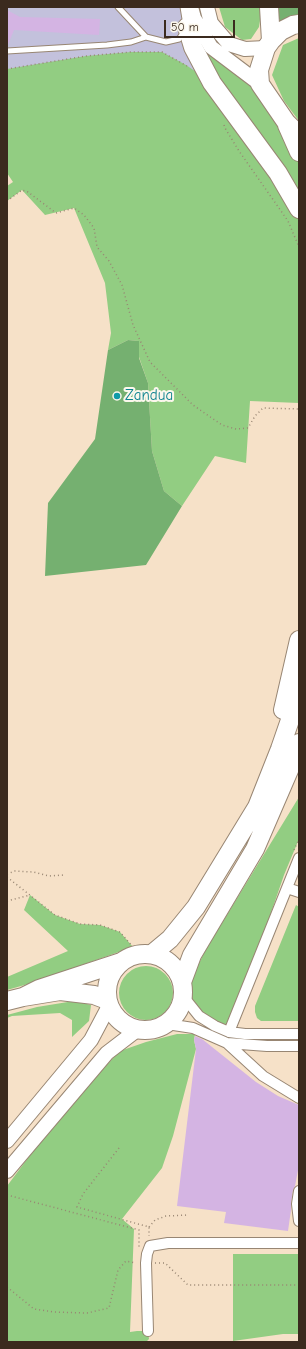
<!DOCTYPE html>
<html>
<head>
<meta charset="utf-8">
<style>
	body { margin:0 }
	#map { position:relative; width:306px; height:1349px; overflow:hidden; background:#f6e1c8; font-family:"Comic Neue",sans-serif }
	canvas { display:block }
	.frame { position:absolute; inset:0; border:8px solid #3b2a1e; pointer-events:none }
	.scale { position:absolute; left:164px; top:20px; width:71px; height:18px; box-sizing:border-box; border:2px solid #3b2a1e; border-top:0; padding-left:5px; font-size:12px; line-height:14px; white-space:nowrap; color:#3b2a1e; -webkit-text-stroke:3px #fbf7ec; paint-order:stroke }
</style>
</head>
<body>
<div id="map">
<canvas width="306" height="1349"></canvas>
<div class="frame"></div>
<div class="scale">50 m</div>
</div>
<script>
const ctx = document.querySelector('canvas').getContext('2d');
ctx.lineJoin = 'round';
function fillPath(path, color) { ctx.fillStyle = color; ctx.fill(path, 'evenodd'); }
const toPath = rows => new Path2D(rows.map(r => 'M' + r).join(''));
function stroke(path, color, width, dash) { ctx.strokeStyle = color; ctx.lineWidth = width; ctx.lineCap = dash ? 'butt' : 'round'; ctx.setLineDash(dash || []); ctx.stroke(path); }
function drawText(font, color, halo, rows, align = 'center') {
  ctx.font = font + ' "Comic Neue",sans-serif'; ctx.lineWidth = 4; ctx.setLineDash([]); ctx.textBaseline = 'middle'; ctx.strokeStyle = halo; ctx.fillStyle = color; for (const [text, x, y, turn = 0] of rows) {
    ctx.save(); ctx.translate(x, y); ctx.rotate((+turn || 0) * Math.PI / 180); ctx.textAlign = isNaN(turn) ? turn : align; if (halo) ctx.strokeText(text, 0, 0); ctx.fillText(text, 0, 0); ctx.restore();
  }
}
const industrial = toPath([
	[7,7,185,7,212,83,7,71]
]);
const green = toPath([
	[219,7,262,7,259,27,251,39,242,40,225,27],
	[299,38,299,121,284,101,272,75,283,45],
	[206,39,260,84,299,152,299,403,250,401,246,463,215,456,182,506,164,491,152,451,148,383,139,357,139,341,128,340,108,350,111,333,105,283,74,208,45,215,22,190,7,201,7,186,13,182,7,173,7,69,86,56,131,52,162,52,186,65,211,82,193,47],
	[299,797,299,839,284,875,239,1006,229,1032,215,1026,183,996,206,949],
	[30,895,55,915,80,924,100,925,120,932,133,947,28,984,7,990,7,977,68,951,24,910],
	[296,905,299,907,299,1021,261,1021,257,1018,255,1012,255,1006],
	'119 993a27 27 0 1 1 54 0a27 27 0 1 1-54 0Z',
	[74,1001,91,1005,89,1021,72,1037,72,1020,60,1013,12,1016,7,1018,7,1015,37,1007],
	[177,1034,195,1034,194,1040,196,1049,173,1136,162,1168,122,1219,134,1229,130,1332,137,1331,148,1331,149,1339,146,1342,7,1342,7,1186,46,1134,79,1094,120,1051,146,1042],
	[233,1254,299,1254,299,1334,283,1334,233,1341]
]);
const forest = toPath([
	[276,7,299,7,299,14,280,22],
	[128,340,139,341,139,358,148,383,152,451,164,491,182,506,146,565,45,576,48,503,95,439,108,350]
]);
const building = toPath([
	[7,10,20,17,100,19,99,35,14,30,7,47],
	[195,1036,202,1039,256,1082,278,1096,299,1105,299,1165,295,1186,293,1190,291,1203,291,1210,288,1231,224,1223,226,1212,177,1206,196,1049,194,1040]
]);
const path = toPath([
	[7,69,86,56,131,52,162,52,187,66],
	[224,125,225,128,239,151,288,221,299,247],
	[7,201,22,190,28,192,56,213,74,208,84,215,94,228,97,247,109,261,122,285,133,325,150,362,193,405,222,425,236,429,248,428,255,416,263,408,299,409],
	[294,850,299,839],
	[7,874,15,871,33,872,49,876,64,875],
	[7,877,55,915,80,924,100,925,120,932,139,954],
	[7,901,30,895],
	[119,1148,83,1194,77,1207,149,1227,149,1236],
	[7,1195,139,1230,139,1248],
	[149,1227,155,1220,166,1216,188,1215],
	[155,1263,165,1263,188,1285,299,1285],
	[7,1287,34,1309,54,1312,87,1313,109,1308,118,1270,126,1261,136,1263]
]);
const lane = toPath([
	[118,7,146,37,166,42,179,39,184,32],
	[183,7,186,25],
	[7,51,107,45,131,42,146,37]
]);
const street = toPath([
	[287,888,299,892],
	[183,996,199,1016,215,1026,229,1032,245,1034,299,1034],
	[167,1024,193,1028,227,1043,267,1046,299,1046],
	[229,1032,299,858],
	[227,1043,263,1076,299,1098],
	[299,1191,297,1204,299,1221],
	[148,1331,146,1263,147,1254,150,1246,168,1243,299,1243]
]);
const secondary = toPath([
	[191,7,194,18,211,47,260,84],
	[207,7,211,23,229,44,245,49,266,48],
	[7,1141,91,1040,109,1006],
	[7,1171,107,1053,137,1030]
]);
const highway = toPath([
	[269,7,271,41],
	[299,24,293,25,281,31,271,41,266,48,259,70,260,84,286,122,299,135],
	[187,27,193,47,212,83,278,173,299,209],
	[287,125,299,152],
	[283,710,299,640],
	'107 992a38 38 0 1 1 76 0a38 38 0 1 1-76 0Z',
	[152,954,170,939,196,907,257,807,280,749,299,694],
	[182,982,192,955,255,849,293,761,299,743],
	[23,997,39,989,121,962],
	[7,1001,23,997,60,991,94,995,107,1000]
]);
const markers = [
	[117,396,4,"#0f9aa8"]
];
const cultureNames = [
	["Zandua",125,396]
];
fillPath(industrial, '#c3c1dc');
fillPath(green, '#92cd82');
fillPath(forest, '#75b070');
fillPath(building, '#d4b4e3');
stroke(lane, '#988673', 7);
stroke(street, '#988673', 12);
stroke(secondary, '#988673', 16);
stroke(highway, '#988673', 20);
stroke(path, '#988673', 1.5, [1, 3]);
stroke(lane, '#fff', 5);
stroke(street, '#fff', 10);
stroke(secondary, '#fff', 14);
stroke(highway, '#fff', 18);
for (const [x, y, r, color] of markers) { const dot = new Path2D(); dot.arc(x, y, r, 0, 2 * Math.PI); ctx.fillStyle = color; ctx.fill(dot); stroke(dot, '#fbf7ec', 1.5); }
drawText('15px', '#0d838f', '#fbf7ec', cultureNames, 'left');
</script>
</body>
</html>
